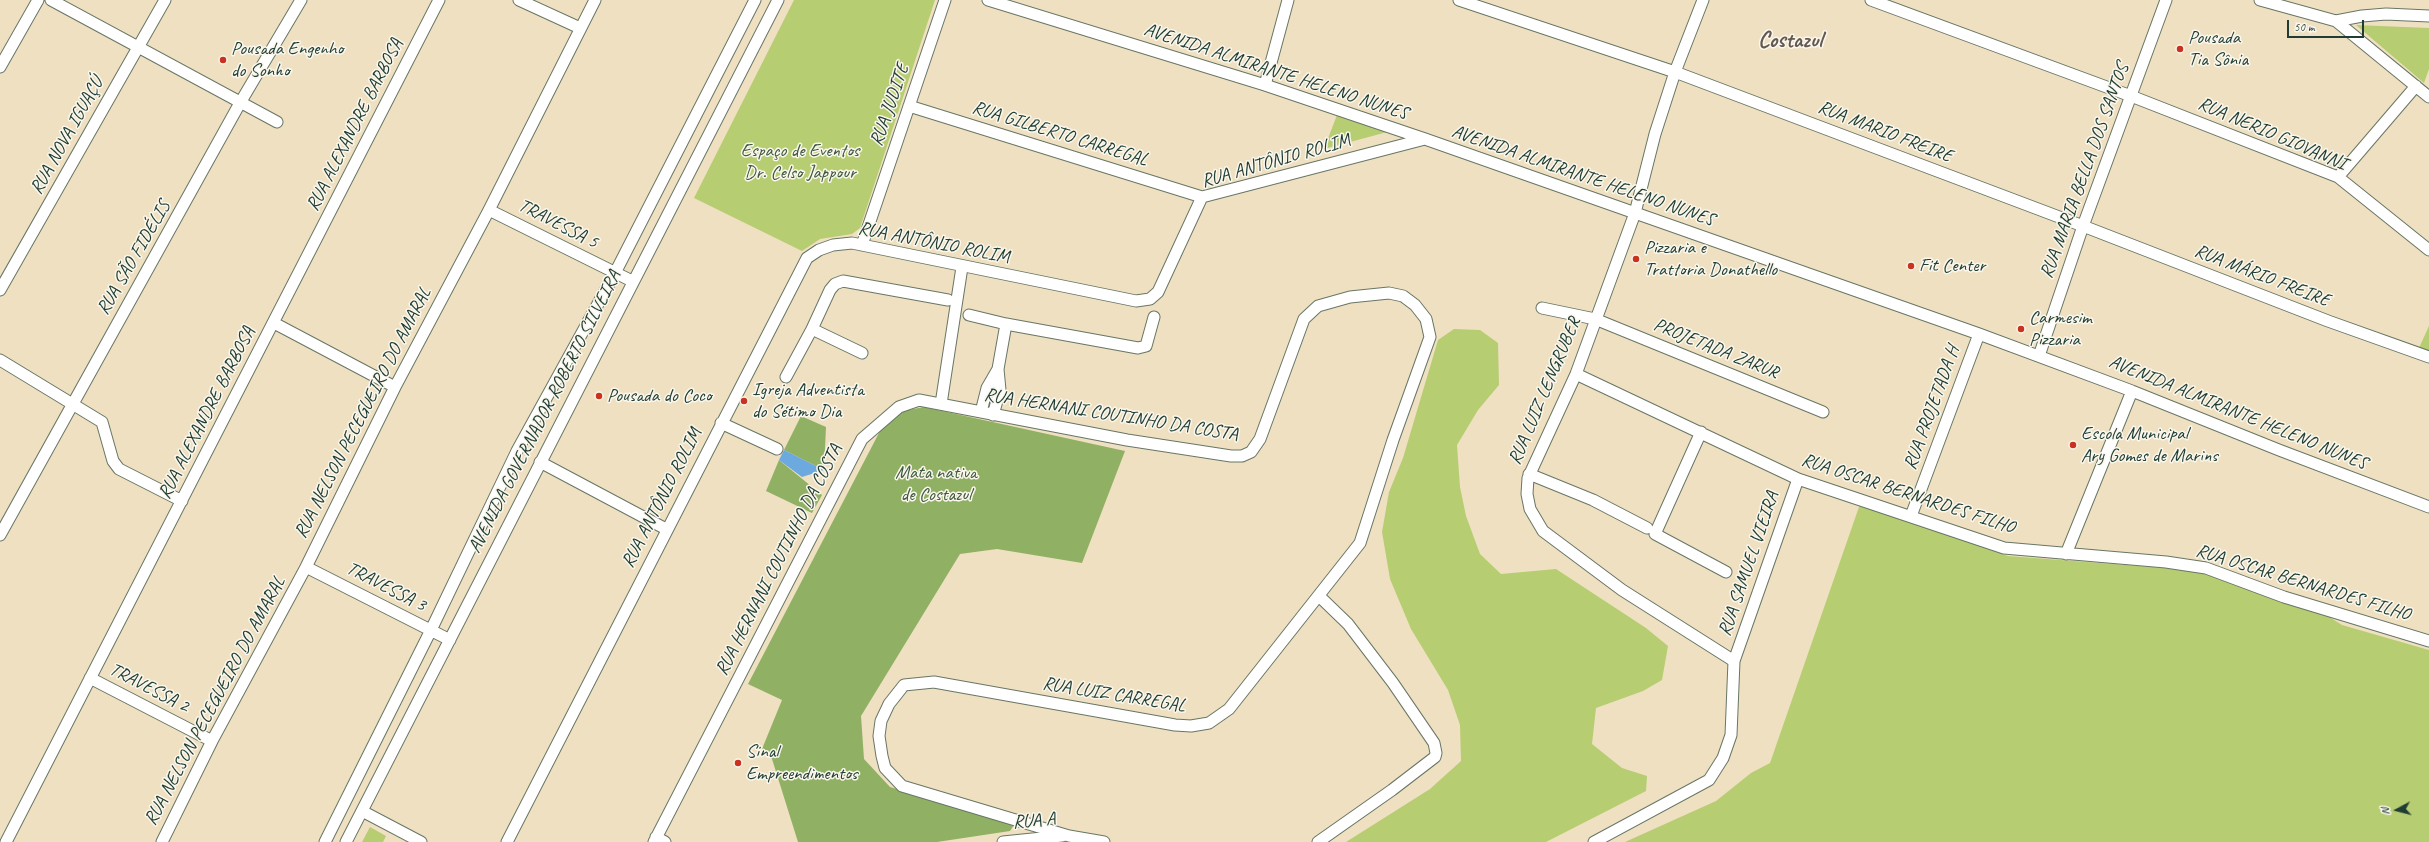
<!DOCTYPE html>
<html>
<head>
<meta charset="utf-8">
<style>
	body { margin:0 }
	#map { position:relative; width:2429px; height:842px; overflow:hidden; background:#efe0c1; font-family:Caveat,sans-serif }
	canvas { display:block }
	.north { position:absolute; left:2377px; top:790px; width:40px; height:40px; -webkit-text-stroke:3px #fbf7ec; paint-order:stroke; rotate:263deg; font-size:11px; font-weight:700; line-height:16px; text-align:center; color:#1f3d34 }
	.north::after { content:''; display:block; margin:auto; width:14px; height:18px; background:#1f3d34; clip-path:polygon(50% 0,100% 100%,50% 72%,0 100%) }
	.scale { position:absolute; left:2287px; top:20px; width:77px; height:18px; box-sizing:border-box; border:2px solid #1f3d34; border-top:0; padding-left:5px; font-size:12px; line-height:14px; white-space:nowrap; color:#1f3d34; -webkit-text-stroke:3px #fbf7ec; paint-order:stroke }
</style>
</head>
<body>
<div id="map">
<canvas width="2429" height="842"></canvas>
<div class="north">N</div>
<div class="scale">50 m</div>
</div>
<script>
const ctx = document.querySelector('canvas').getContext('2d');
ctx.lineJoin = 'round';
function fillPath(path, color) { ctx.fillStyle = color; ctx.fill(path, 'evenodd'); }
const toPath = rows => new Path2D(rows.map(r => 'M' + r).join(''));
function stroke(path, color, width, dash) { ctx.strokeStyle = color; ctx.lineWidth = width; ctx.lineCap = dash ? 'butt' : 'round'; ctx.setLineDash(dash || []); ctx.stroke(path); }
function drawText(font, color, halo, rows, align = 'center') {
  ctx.font = font + ' Caveat,sans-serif'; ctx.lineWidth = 3; ctx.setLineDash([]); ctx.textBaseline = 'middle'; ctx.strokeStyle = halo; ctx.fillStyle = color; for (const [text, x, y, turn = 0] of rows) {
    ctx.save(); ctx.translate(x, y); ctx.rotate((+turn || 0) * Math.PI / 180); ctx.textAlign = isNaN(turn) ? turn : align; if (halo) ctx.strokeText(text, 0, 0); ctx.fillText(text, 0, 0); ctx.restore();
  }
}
const green = toPath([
	[794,0,935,0,860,228,852,234,820,239,802,251,694,198],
	[2356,25,2429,28,2429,69,2424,83],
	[1337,115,1391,131,1324,149],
	[2429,326,2429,352,2419,348],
	[1454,329,1480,330,1498,343,1499,385,1478,410,1457,445,1460,487,1466,516,1480,554,1501,574,1556,569,1646,628,1668,646,1662,680,1643,691,1596,708,1592,744,1622,768,1647,776,1646,791,1546,842,1346,842,1430,789,1461,761,1460,725,1448,690,1411,629,1390,579,1382,532,1389,492,1403,458,1438,340],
	[1860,504,2008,556,2179,569,2209,575,2323,613,2342,625,2429,650,2429,842,1625,842,1716,801,1751,773,1770,763],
	[370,827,386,836,383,842,362,842]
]);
const forest = toPath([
	[924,407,1125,451,1082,563,997,549,960,554,861,716,864,759,890,787,1014,825,1010,831,937,842,798,842,772,759,762,749,782,700,748,684,880,431,903,411],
	[801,416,826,427,824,470,784,450],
	[779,460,822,495,812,513,766,491]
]);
const water = toPath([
	[784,450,824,470,802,477,779,460]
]);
const street = toPath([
	[51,0,277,122],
	[519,0,580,28],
	[988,0,1265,85,1425,139,1979,334,2132,391,2279,450,2429,507],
	[1459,0,1675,72,2083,226,2328,321,2429,357],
	[1703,0,1675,72,1655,134,1635,213,1576,374,1528,478,1527,494,1530,509,1543,531,1622,590,1734,661],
	[1871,0,2131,96,2338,177,2429,250],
	[2260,0,2336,21,2362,16,2386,14,2429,16],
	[2336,21,2429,97],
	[0,67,38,0],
	[1265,85,1288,0],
	[909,106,1202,197],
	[2338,177,2416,86],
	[489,210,632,281],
	[862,245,945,0],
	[0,290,165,0],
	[1542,308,1595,319,1823,412],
	[969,315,1006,324,1138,348,1146,346,1154,317],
	[274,323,395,387],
	[862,353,812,329,830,290,835,284,843,281,948,300],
	[2039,356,2083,226,2166,0],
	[0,360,102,422,113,461,119,469,182,501],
	[1576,374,1798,479,2004,548,2166,562,2206,568,2284,597,2429,641],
	[786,377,812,329],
	[941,404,962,267],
	[981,412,987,388,998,369],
	[993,415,1000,390,998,369,1006,324],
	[721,423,777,449],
	[1701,432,1655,534,1726,572],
	[540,462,666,529],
	[1529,474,1593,500,1647,528],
	[1911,516,1979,334],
	[0,535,240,103,301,0],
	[2066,554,2132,391],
	[306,567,450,640],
	[90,678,212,741],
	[362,811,421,842],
	[656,837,665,842],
	[6,842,439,0],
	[162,842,212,741,306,567,395,387,489,210,595,0],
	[325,842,431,630,517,451,615,273,755,0],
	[346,842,778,0],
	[507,842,807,258,819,250,833,245,852,243,1136,301,1150,299,1158,292,1202,197,1425,139],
	[654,842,862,439,899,407,919,400,1127,440,1231,456,1242,456,1251,452,1260,439,1304,319,1318,306,1350,297,1389,293,1403,296,1415,305,1426,319,1430,337,1393,440,1360,543,1229,709,1209,723,1191,726,1175,725,934,682,904,685,889,704,881,721,879,736,882,756,885,768,902,786,1069,836,1104,842],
	[1003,842,1062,836],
	[1318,842,1392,790,1435,757,1436,753,1434,743,1393,683,1348,624,1319,596],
	[1594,842,1709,780,1723,758,1731,735,1734,661,1798,479]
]);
const markers = [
	[2180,49,4,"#c8321e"],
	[223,60,4,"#c8321e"],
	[1636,259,4,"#c8321e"],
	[1911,266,4,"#c8321e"],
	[2021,329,4,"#c8321e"],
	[599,396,4,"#c8321e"],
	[744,401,4,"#c8321e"],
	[2073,445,4,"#c8321e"],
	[738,763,4,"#c8321e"]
];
const poiNames = [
	["Pousada",2188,38],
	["Tia Sônia",2188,60],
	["Pousada Engenho",231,49],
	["do Sonho",231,71],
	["Pizzaria e",1644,248],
	["Trattoria Donathello",1644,270],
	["Fit Center",1919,266],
	["Carmesim",2029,318],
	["Pizzaria",2029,340],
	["Igreja Adventista",752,390],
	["do Sétimo Dia",752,412],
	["Pousada do Coco",607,396],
	["Escola Municipal",2081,434],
	["Ary Gomes de Marins",2081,456],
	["Sinal",746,752],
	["Empreendimentos",746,774]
];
const streetNames = [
	["AVENIDA ALMIRANTE HELENO NUNES",1276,72,18],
	["RUA JUDITE",890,105,-71],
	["RUA ALEXANDRE BARBOSA",355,125,-63],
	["RUA MARIO FREIRE",1885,132,21],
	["RUA GILBERTO CARREGAL",1060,134,17],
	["RUA NERIO GIOVANNI",2272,134,23],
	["RUA NOVA IGUAÇÚ",67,136,-61],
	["RUA ANTÔNIO ROLIM",1276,161,-16],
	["RUA MARIA BELLA DOS SANTOS",2085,171,-70],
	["AVENIDA ALMIRANTE HELENO NUNES",1583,176,19],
	["TRAVESSA 5",558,224,27],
	["RUA ANTÔNIO ROLIM",934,243,11],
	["RUA SÃO FIDÉLIS",134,258,-60],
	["RUA MÁRIO FREIRE",2262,276,21],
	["PROJETADA ZARUR",1716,349,22],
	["RUA LUIZ LENGRUBER",1545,391,-67],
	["RUA PROJETADA H",1932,408,-70],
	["AVENIDA GOVERNADOR ROBERTO SILVEIRA",545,412,-63],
	["RUA ALEXANDRE BARBOSA",207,413,-63],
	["RUA NELSON PECEGUEIRO DO AMARAL",363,413,-63],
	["AVENIDA ALMIRANTE HELENO NUNES",2238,413,22],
	["RUA HERNANI COUTINHO DA COSTA",1111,415,9],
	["RUA OSCAR BERNARDES FILHO",1908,494,18],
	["RUA ANTÔNIO ROLIM",662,498,-63],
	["RUA HERNANI COUTINHO DA COSTA",779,560,-63],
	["RUA SAMUEL VIEIRA",1749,564,-71],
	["RUA OSCAR BERNARDES FILHO",2303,583,17],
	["TRAVESSA 3",386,587,27],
	["TRAVESSA 2",149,688,27],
	["RUA LUIZ CARREGAL",1114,695,9],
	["RUA NELSON PECEGUEIRO DO AMARAL",215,701,-62],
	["RUA A",1034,821,-5]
];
const parkNames = [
	["Espaço de Eventos",800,151],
	["Dr. Celso Jappour",800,173],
	["Mata nativa",936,473],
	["de Costazul",936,495]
];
const districtNames = [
	["Costazul",1790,41]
];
fillPath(green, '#b6cd72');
fillPath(forest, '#90b064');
fillPath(water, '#6ca9de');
stroke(street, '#687665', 13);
stroke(street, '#fff', 11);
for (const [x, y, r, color] of markers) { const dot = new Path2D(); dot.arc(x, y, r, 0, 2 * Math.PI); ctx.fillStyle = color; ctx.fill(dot); stroke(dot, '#fbf7ec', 1.5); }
drawText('19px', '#1f3d34', '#fbf7ec', poiNames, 'left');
drawText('19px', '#1f3d34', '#fbf7ec', streetNames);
drawText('19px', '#3d5a40', '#fbf7ec', parkNames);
drawText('bold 23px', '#625952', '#fbf7ec', districtNames);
</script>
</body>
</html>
